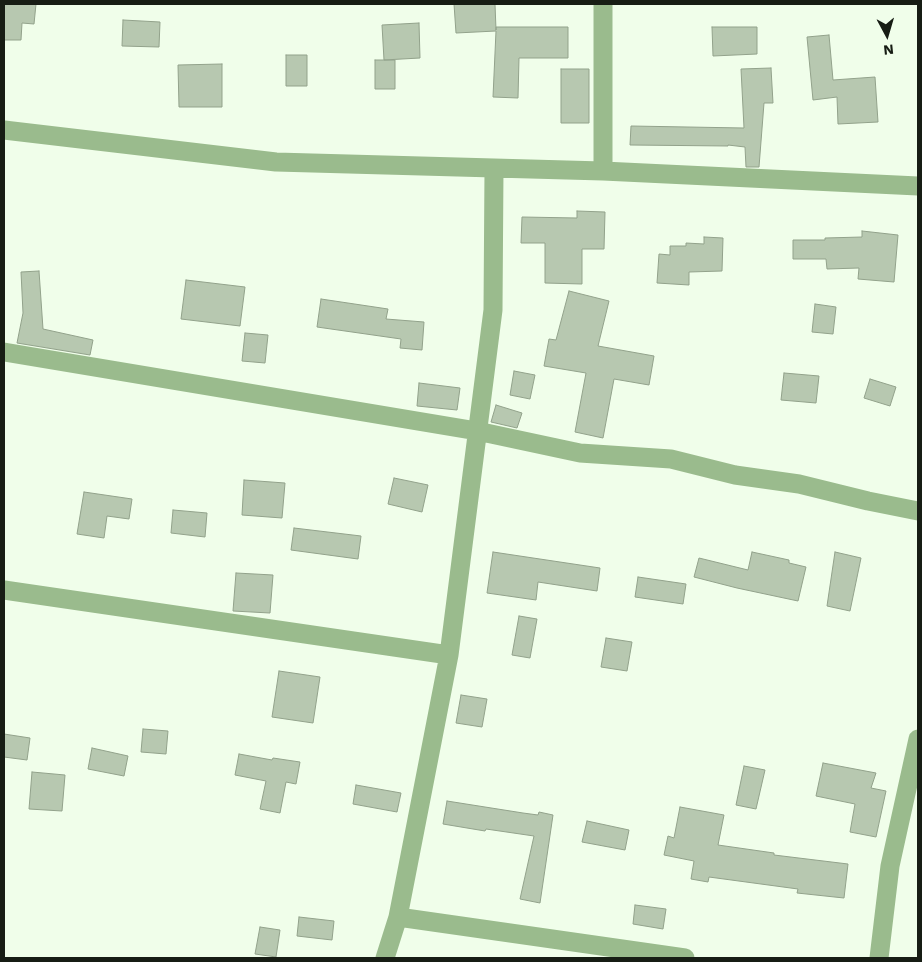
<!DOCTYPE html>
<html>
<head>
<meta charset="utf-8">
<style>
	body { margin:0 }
	#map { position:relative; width:922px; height:962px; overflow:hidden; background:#f0feea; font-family:"Work Sans",sans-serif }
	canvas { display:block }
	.frame { position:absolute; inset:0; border:5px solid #171d14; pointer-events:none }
	.north { position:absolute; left:862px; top:10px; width:50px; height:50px; -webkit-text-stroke:4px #f0feea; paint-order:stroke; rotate:174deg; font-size:14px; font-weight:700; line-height:20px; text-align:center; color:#171d14 }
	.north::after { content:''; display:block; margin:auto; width:18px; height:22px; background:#171d14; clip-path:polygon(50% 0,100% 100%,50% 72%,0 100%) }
</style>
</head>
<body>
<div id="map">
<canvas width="922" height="962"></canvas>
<div class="frame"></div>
<div class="north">N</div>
</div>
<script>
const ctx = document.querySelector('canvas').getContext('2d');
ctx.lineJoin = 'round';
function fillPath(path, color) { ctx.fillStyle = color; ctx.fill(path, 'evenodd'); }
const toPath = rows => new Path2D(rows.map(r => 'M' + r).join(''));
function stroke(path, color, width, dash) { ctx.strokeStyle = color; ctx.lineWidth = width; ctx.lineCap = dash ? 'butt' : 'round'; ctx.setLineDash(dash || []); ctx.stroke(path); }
const building = toPath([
	[4,4,36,4,34,24,22,23,21,40,4,40,4,4],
	[454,4,495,4,496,30,496,27,568,27,568,58,519,58,518,98,493,97,496,31,456,33,454,4],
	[123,20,160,22,159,47,122,46,123,20],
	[419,23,420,58,384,60,382,25,419,23],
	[712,27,757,27,757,54,713,56,712,27],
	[829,35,833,80,875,77,878,122,838,124,837,97,813,100,807,37,829,35],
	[286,55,307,55,307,86,286,86,286,55],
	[375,60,395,60,395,89,375,89,375,60],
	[222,64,222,107,179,107,178,65,222,64],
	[771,68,773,103,764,103,759,167,746,167,745,147,728,145,728,146,630,145,631,126,744,128,741,69,771,68],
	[561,69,589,69,589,123,561,123,561,69],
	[577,211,605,212,604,249,582,249,582,284,545,283,545,243,521,243,522,217,577,218,577,211],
	[862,231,898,235,894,282,858,279,859,268,827,269,826,259,793,259,793,240,825,240,825,238,862,237,862,231],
	[704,237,723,238,722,271,689,272,689,285,657,283,659,254,670,255,670,246,686,246,686,243,704,244,704,237],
	[39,271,43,329,93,340,90,355,17,343,23,313,21,272,39,271],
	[186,280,245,287,240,326,181,319,186,280],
	[569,291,609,301,598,346,654,356,649,385,614,379,603,438,575,432,586,373,544,366,549,339,556,340,569,291],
	[321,299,388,309,386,319,424,322,422,350,400,348,401,339,317,327,321,299],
	[815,304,836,307,833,334,812,332,815,304],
	[245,333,268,335,265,363,242,361,245,333],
	[514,371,535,375,530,399,510,395,514,371],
	[784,373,819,376,816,403,781,400,784,373],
	[870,379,896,387,890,406,864,398,870,379],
	[419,383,460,388,457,410,417,406,419,383],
	[496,405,522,413,517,428,491,422,496,405],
	[394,478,428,485,422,512,388,504,394,478],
	[244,480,285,483,282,518,242,515,244,480],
	[84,492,132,499,129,519,107,516,104,538,77,534,84,492],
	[173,510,207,513,205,537,171,533,173,510],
	[294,528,361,536,358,559,291,550,294,528],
	[493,552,600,568,597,591,538,582,536,600,487,593,493,552],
	[752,552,789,560,789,563,806,567,798,601,737,588,694,577,699,558,748,570,752,552],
	[835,552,861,558,850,611,827,606,835,552],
	[236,573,273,575,270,613,233,611,236,573],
	[638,577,686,584,683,604,635,597,638,577],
	[519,616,537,619,530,658,512,655,519,616],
	[606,638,632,642,627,671,601,667,606,638],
	[279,671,320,677,313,723,272,717,279,671],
	[461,695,487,699,482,727,456,723,461,695],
	[143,729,168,731,166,754,141,752,143,729],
	[4,734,30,738,27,760,4,757,4,734],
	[92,748,128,756,124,776,88,769,92,748],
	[239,754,272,760,273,758,300,762,296,784,286,782,280,813,260,809,266,781,235,775,239,754],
	[823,763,876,773,871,788,886,791,876,837,850,832,855,804,816,796,823,763],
	[744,766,765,770,756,809,736,805,744,766],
	[32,772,65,775,62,811,29,809,32,772],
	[356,785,401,793,397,812,353,804,356,785],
	[447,801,523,813,538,815,539,812,553,815,540,903,520,899,534,836,486,829,485,831,443,824,447,801],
	[680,807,724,815,718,845,774,853,774,855,848,864,844,898,797,893,798,889,709,877,708,882,691,879,694,861,664,855,668,836,674,838,680,807],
	[587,821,629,830,625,850,582,842,587,821],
	[635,905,666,909,663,929,633,924,635,905],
	[299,917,334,921,332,940,297,936,299,917],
	[260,927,280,930,276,957,255,954,260,927]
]);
const minor = toPath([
	[4,130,276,162,603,171,918,186],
	[603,171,603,4],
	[4,352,477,431,580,453,671,459,735,475,799,484,868,501,918,511],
	[4,590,449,655],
	[398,917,685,958],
	[385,958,398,917,449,655,493,310,494,169],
	[879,958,890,866,918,739]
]);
fillPath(building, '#b7c8b0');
stroke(building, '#92a28b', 1);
stroke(minor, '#9abb8d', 19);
</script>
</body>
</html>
